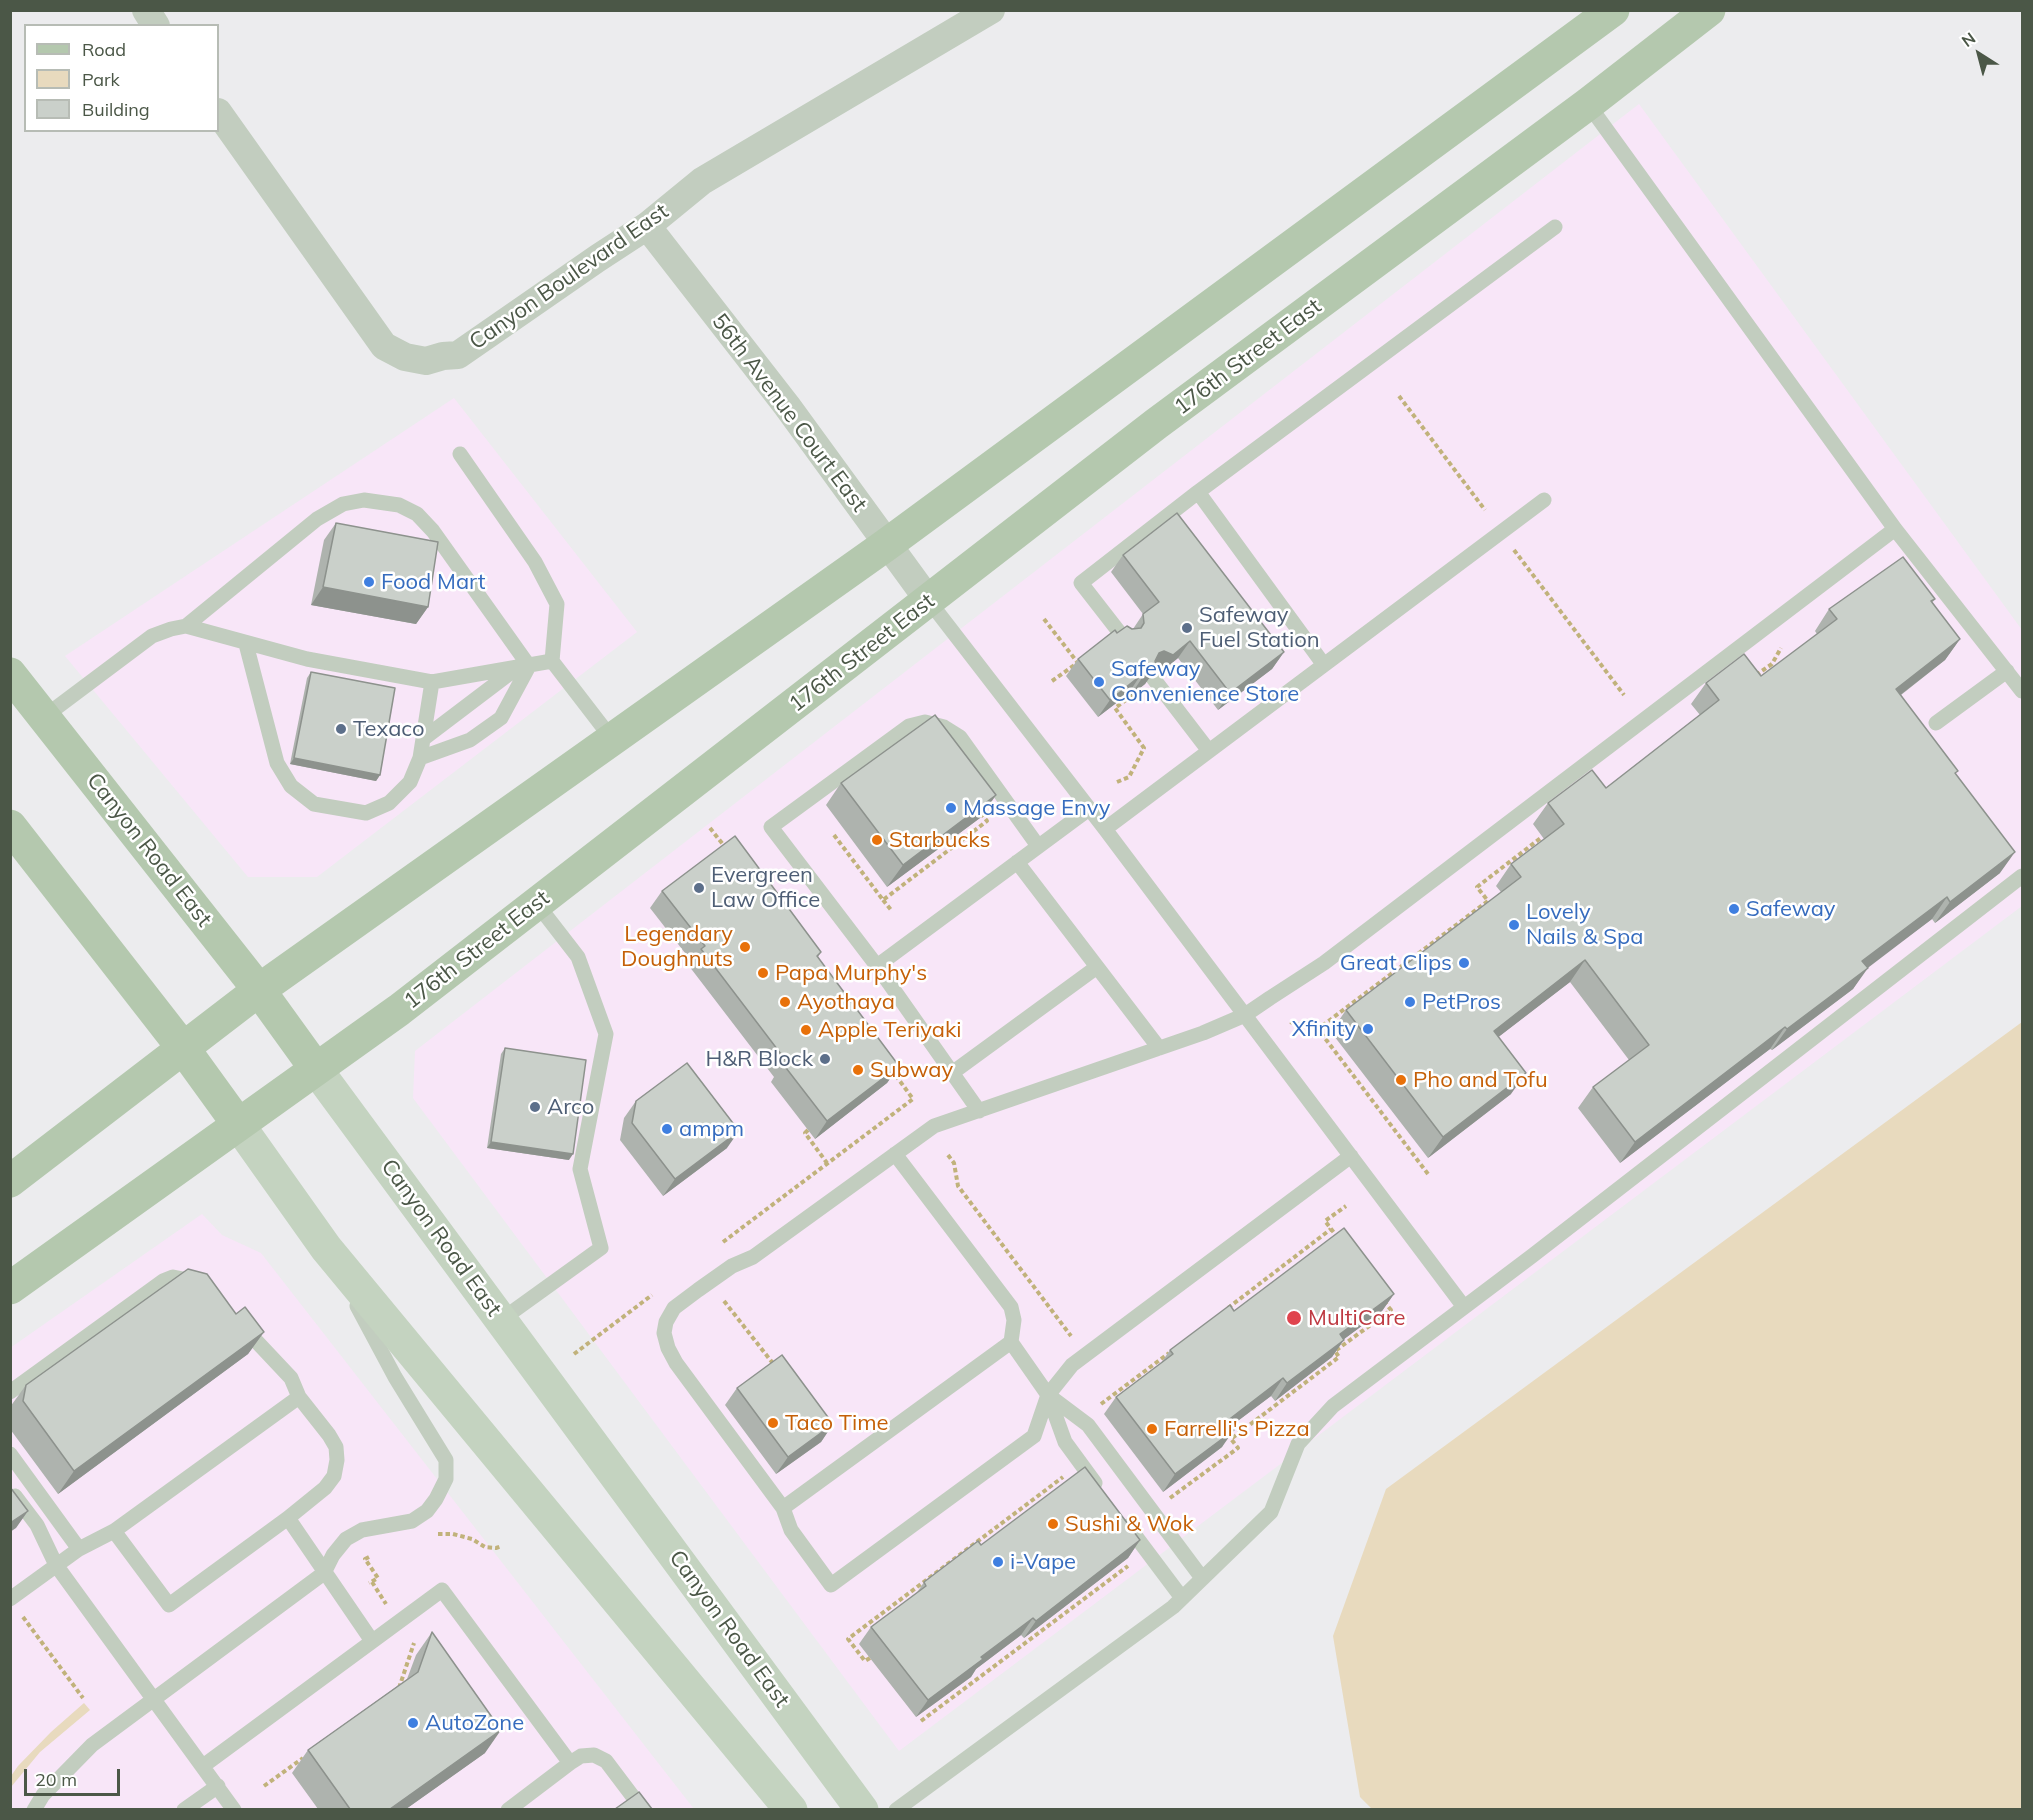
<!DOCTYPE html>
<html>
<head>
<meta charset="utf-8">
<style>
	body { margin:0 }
	#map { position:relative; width:2033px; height:1820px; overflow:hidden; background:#ececee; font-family:Mulish,sans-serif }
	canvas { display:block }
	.frame { position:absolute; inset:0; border:12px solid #4b5747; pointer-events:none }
	.legend { position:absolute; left:24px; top:24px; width:195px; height:108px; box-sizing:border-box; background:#fff; border:2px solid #b7bcb5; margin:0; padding:8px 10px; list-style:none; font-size:18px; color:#4b5747 }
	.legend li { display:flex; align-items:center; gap:12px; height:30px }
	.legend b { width:30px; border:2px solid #b7bcb5 }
	.north { position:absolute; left:1949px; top:24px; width:60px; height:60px; -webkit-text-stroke:4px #fff; paint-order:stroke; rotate:324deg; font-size:16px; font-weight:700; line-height:24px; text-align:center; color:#4b5747 }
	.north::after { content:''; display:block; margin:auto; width:21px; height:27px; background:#4b5747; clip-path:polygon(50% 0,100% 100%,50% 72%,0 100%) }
	.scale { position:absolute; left:24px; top:1769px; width:96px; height:27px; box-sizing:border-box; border:3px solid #4b5747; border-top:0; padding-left:8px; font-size:18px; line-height:21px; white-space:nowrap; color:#4b5747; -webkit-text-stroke:4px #fff; paint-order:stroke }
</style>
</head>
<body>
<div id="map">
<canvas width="2033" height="1820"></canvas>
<div class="frame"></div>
<ul class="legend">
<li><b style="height:8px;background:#b4c8ae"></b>Road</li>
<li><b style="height:16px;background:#e8dabe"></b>Park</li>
<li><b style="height:16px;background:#cad0ca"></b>Building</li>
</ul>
<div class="north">N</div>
<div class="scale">20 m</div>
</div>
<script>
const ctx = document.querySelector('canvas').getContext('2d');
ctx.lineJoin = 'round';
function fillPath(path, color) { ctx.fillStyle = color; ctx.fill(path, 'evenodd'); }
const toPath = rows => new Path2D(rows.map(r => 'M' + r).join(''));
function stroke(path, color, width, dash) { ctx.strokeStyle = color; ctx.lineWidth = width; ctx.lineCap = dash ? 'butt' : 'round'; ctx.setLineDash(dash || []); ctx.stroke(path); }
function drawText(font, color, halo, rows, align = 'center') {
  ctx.font = font + ' Mulish,sans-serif'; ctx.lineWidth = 5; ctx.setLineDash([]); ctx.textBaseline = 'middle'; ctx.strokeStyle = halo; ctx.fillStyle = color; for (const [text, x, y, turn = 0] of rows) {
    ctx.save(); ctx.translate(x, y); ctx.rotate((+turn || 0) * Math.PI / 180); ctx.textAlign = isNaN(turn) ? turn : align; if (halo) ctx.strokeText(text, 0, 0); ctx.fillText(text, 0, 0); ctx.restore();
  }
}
const commercial = toPath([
	[1639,104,2022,630,2022,906,899,1751,413,1098,415,1051],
	[454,398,637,632,317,877,248,877,65,656],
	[202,1214,222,1235,261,1253,694,1809,11,1809,10,1348]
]);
const green = toPath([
	[2022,1022,2022,1809,1372,1809,1360,1797,1333,1636,1386,1489],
	[84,1703,90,1710,40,1752,11,1787,11,1776,18,1766,51,1732]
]);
const path = toPath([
	[1399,396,1485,510],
	[1514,550,1624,695],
	[1044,619,1078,663],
	[1756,675,1772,664,1781,648],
	[1052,681,1076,664],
	[1117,782,1129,777,1144,748,1115,708,1134,694],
	[710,828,725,847],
	[834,835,883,900,987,821,979,811],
	[883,900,891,910],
	[1290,1022,1318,1029],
	[808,1130,805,1133,827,1163],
	[948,1155,954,1163,958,1186,1071,1336],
	[1428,1174,1318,1029,1488,901,1477,887,1542,837],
	[1338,1238,1325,1221,1346,1206],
	[723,1242,913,1099,891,1069],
	[724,1301,775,1366],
	[1228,1308,1331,1229],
	[574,1354,652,1295],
	[1101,1404,1169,1353],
	[1170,1498,1238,1448,1231,1439,1339,1357,1335,1351,1391,1310,1383,1300],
	[438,1534,453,1534,472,1539,485,1547,496,1548,502,1546],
	[369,1557,365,1559,378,1578,369,1583],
	[372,1582,386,1604],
	[23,1617,83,1698],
	[870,1658,865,1661,848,1639,1063,1477],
	[399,1688,414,1643],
	[921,1721,1128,1566],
	[264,1786,303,1758]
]);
const service = toPath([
	[1588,104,1895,529,2022,691],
	[460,454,535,562,557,604,552,661],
	[1198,492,1324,665],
	[929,601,1105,829,1464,1307],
	[186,626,317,519,343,504,364,500,399,505,417,514,433,531,529,666,501,718,470,740,420,758],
	[1123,637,1081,583,1198,492,1555,227],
	[246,644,277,763,291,786,314,804,366,813,389,803,410,782,420,758,432,682],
	[1153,678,1209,751],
	[44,717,152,636,171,629,186,626,307,659,432,682,552,661,612,739],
	[1936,723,2007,671],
	[423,739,514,670],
	[1105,829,1544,500],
	[1017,862,1159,1048],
	[877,966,771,827,909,726,925,722,944,727,960,737,1038,846],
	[952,1073,1097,967],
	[979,1111,877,966,1089,809],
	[895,1154,1011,1307,1014,1320,1011,1342,1048,1395,1065,1442,1095,1483],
	[1351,1156,1072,1365,1048,1395,1034,1436,831,1585,791,1530,783,1508,676,1363,668,1348,664,1333,666,1322,674,1308,698,1290,732,1266,753,1257,934,1126,1203,1033,1245,1015,1270,998,1324,963,1395,909,1895,529],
	[501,1320,601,1248,580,1169,606,1034,578,957,537,904],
	[243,1327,291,1378,299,1397],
	[10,1392,163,1281,173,1277,193,1281],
	[1048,1395,1088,1425,1202,1578],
	[10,1454,79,1549],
	[15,1496,37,1525,56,1565,234,1810],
	[783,1508,1011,1342],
	[288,1518,372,1641],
	[1128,1526,1182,1598],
	[10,1599,79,1549,114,1531,299,1397,329,1435,336,1447,337,1460,334,1476,325,1488,288,1518,169,1605,114,1531],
	[570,1763,581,1756,594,1755,606,1761,643,1810],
	[203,1766,442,1590,570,1763,508,1810],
	[34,1810,43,1795,92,1745,324,1573,333,1555,346,1539,362,1530,412,1521,427,1511,436,1499,446,1479,446,1460,395,1377,357,1306],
	[184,1810,218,1786],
	[896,1810,1173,1607,1271,1512,1298,1444,1333,1406,1532,1256,2022,876]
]);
const minor = toPath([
	[146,10,156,26],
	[218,112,384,346,405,357,426,361,443,356,458,355,598,258,647,226,702,181,991,10],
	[647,226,787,406,929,601]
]);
const secondary = toPath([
	[316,1069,862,1810],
	[238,1124,326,1248,791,1810]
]);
const primary = toPath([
	[10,674,259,990,316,1069],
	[10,826,183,1048,238,1124],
	[10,1181,259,990,886,545,1613,10],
	[10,1288,399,1010,1156,424,1588,104,1709,10]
]);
const wall = toPath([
	[336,523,428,607,416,624,311,605,324,540],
	[1123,555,1284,652,1272,669,1218,710,1178,658,1161,672,1155,670,1145,684,1130,696,1128,694,1098,717,1066,676,1078,659,1117,633,1133,629,1143,614,1111,572],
	[1935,599,1932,603,1960,639,1945,660,1901,695,1956,774,2000,873,1935,923,1932,919,1867,967,1853,989,1772,1050,1770,1049,1620,1163,1578,1108,1593,1087,1629,1060,1570,982,1498,1037,1511,1094,1428,1158,1331,1032,1346,1010,1501,892,1496,886,1511,864,1544,839,1533,824,1548,803,1606,788,1700,715,1691,704,1706,683,1761,676,1817,634,1815,631,1829,609],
	[311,672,380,775,376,781,290,764,307,678],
	[841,783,996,795,980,818,887,887,826,805],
	[662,891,821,952,818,957,899,1066,887,1083,815,1139,771,1082,774,1077,689,966,692,962,650,908],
	[505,1048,569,1160,487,1148,501,1054],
	[636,1101,727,1148,663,1196,620,1140,624,1118],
	[1394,1294,1382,1311,1344,1339,1332,1357,1275,1401,1271,1396,1231,1426,1222,1447,1163,1492,1104,1414,1116,1397,1161,1363,1170,1350,1234,1311],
	[236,1314,264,1332,248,1354,58,1494,10,1429,10,1407,26,1385],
	[737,1388,833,1424,821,1442,776,1474,725,1405],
	[1140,1540,1128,1558,1024,1638,1021,1635,976,1669,971,1677,916,1717,859,1644,871,1627,916,1594,924,1582,981,1545],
	[432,1632,485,1753,406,1809,318,1809,292,1773,308,1750,407,1679,416,1655]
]);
const shadedWall = toPath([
	[323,587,428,607,416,624,311,605],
	[1960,639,1945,660,1881,710,1896,689],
	[1190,641,1178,658,1161,672,1155,670,1145,684,1130,696,1142,678,1152,668,1159,653],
	[1284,652,1272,669,1218,710,1230,693],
	[1140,676,1128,694,1098,717,1110,700],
	[294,758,380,775,376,781,290,764],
	[996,795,980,818,887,887,903,865],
	[2015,852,2000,873,1935,923,1950,902],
	[1947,897,1932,919,1848,983,1862,961],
	[1585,960,1570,982,1479,1052,1494,1031],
	[1868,968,1853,989,1772,1050,1787,1029],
	[1785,1027,1770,1049,1620,1163,1635,1142],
	[899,1066,887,1083,815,1139,827,1121],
	[1526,1073,1511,1094,1428,1158,1443,1137],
	[739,1131,727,1148,663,1196,675,1179],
	[491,1142,573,1154,569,1160,487,1148],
	[1394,1294,1382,1311,1328,1351,1340,1334],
	[264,1332,248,1354,58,1494,74,1471],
	[1344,1340,1332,1357,1275,1401,1287,1383],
	[1283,1378,1271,1396,1215,1438,1227,1421],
	[833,1424,821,1442,776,1474,788,1457],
	[1234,1430,1222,1447,1163,1492,1175,1474],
	[28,1511,16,1528,10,1532,10,1523],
	[1140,1540,1128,1558,1024,1638,1036,1621],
	[1033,1618,1021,1635,976,1669,971,1677,916,1717,928,1700,981,1657],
	[501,1730,485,1753,406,1809,390,1809]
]);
const building = toPath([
	[1177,513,1284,652,1230,693,1190,641,1173,655,1164,651,1159,653,1155,661,1157,667,1142,678,1140,676,1110,700,1078,659,1115,630,1117,633,1127,626,1132,629,1141,628,1144,623,1143,614,1159,602,1123,555,1177,513],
	[336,523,438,542,428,607,323,587,336,523],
	[1903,557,1935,599,1931,601,1960,639,1896,689,1958,771,1955,773,2015,852,1950,902,1947,897,1862,961,1868,968,1787,1029,1785,1027,1635,1142,1593,1087,1649,1045,1585,960,1494,1031,1526,1073,1443,1137,1346,1010,1521,877,1511,864,1564,824,1548,803,1592,770,1606,788,1719,700,1706,683,1744,654,1761,676,1837,619,1829,609,1903,557],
	[311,672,395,688,380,775,294,758,311,672],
	[935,715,996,795,903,865,841,783,935,715],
	[735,836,821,952,817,956,899,1066,827,1121,783,1064,787,1062,701,949,705,946,662,891,735,836],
	[505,1048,586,1060,573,1154,491,1142,505,1048],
	[687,1063,739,1131,675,1179,632,1123,636,1101,687,1063],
	[1344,1228,1394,1294,1340,1334,1344,1340,1287,1383,1283,1378,1227,1421,1234,1430,1175,1474,1116,1397,1173,1354,1170,1350,1230,1305,1234,1311,1344,1228],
	[188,1269,207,1274,236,1314,245,1307,264,1332,74,1471,23,1401,26,1385,188,1269],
	[782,1355,833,1424,788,1457,737,1388,782,1355],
	[1085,1467,1140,1540,1036,1621,1033,1618,981,1657,983,1659,928,1700,871,1627,926,1586,924,1582,978,1541,981,1545,1085,1467],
	[10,1487,28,1511,10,1523,10,1487],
	[432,1632,501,1730,390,1809,350,1809,308,1750,418,1672,432,1632],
	[639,1792,652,1809,615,1809,639,1792]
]);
const markers = [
	[369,582,6,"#3f7fe0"],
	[1187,628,6,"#5c6f8a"],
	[1099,682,6,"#3f7fe0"],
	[341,729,6,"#5c6f8a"],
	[951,808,6,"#3f7fe0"],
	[877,840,6,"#e8710a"],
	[699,888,6,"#5c6f8a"],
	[1734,909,6,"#3f7fe0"],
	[1514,925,6,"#3f7fe0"],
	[745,947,6,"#e8710a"],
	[1464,963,6,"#3f7fe0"],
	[763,973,6,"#e8710a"],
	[785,1002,6,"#e8710a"],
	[1410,1002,6,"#3f7fe0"],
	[1368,1029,6,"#3f7fe0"],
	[806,1030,6,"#e8710a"],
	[825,1059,6,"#5c6f8a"],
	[858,1070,6,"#e8710a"],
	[1401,1080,6,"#e8710a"],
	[535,1107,6,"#5c6f8a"],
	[667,1129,6,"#3f7fe0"],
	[1294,1318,8,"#e0444e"],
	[773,1423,6,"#e8710a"],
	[1152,1429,6,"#e8710a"],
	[1053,1524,6,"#e8710a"],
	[998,1562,6,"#3f7fe0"],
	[413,1723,6,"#3f7fe0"]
];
const streetNames = [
	["Canyon Boulevard East",569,277,-35],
	["176th Street East",1248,357,-37],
	["56th Avenue Court East",789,413,53],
	["176th Street East",862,653,-38],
	["Canyon Road East",149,850,52],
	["176th Street East",477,950,-38],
	["Canyon Road East",441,1238,54],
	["Canyon Road East",729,1629,54]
];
const shopNames = [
	["Food Mart",381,582],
	["Safeway",1111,669],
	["Convenience Store",1111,694],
	["Massage Envy",963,808],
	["Safeway",1746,909],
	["Lovely",1526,912],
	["Nails & Spa",1526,937],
	["Great Clips",1452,963,"right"],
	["PetPros",1422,1002],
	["Xfinity",1356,1029,"right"],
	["ampm",679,1129],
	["i-Vape",1010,1562],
	["AutoZone",425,1723]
];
const serviceNames = [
	["Safeway",1199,615],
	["Fuel Station",1199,640],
	["Texaco",353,729],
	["Evergreen",711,875],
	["Law Office",711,900],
	["H&R Block",813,1059,"right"],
	["Arco",547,1107]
];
const foodNames = [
	["Starbucks",889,840],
	["Legendary",733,934,"right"],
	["Doughnuts",733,959,"right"],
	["Papa Murphy's",775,973],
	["Ayothaya",797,1002],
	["Apple Teriyaki",818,1030],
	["Subway",870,1070],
	["Pho and Tofu",1413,1080],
	["Taco Time",785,1423],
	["Farrelli's Pizza",1164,1429],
	["Sushi & Wok",1065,1524]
];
const healthNames = [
	["MultiCare",1308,1318]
];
fillPath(commercial, '#f8e6f8');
fillPath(green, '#e8dabe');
stroke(path, '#c1b27b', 4, [4.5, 3]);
stroke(service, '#c2cdbf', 15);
stroke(minor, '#c2cdbf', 28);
stroke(secondary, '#c4d3c0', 33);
stroke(primary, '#b4c8ae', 33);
fillPath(wall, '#aeb3ae');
fillPath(shadedWall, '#8d928d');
fillPath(building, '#cad0ca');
stroke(building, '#8d928d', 1.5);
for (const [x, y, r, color] of markers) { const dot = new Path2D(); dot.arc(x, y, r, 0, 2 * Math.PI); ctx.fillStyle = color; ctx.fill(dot); stroke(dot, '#fff', 2); }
drawText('22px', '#4b5747', '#fff', streetNames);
drawText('22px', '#366cbe', '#fff', shopNames, 'left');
drawText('22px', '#4e5e75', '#fff', serviceNames, 'left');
drawText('22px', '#c56008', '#fff', foodNames, 'left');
drawText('22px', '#be3a42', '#fff', healthNames, 'left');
</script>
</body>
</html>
